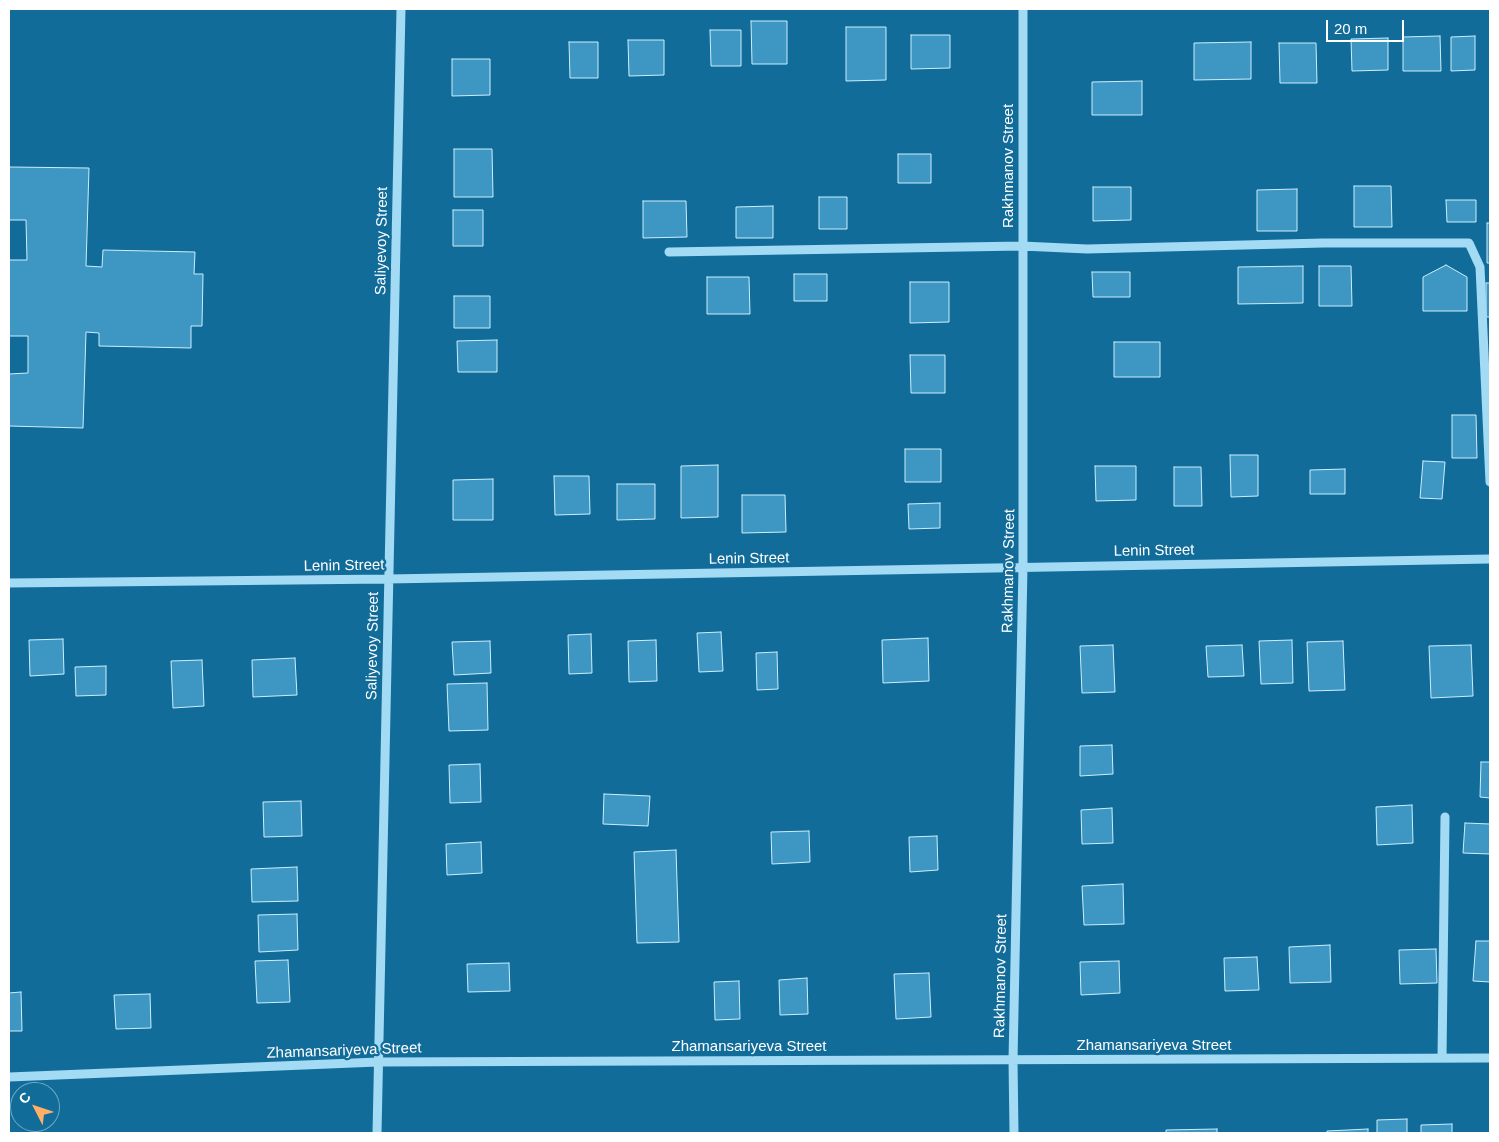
<!DOCTYPE html>
<html>
<head>
<meta charset="utf-8">
<style>
	body { margin:0 }
	#map { position:relative; width:1499px; height:1142px; overflow:hidden; background:#116c99; font-family:Helvetica,sans-serif }
	canvas { display:block }
	.frame { position:absolute; inset:0; border:10px solid #fff; pointer-events:none }
	.north { position:absolute; left:10px; top:1082px; width:50px; height:50px; box-sizing:border-box; background:#116c99; border:1px solid #70a7c2; border-radius:50%; rotate:311deg; font-size:14px; font-weight:700; line-height:20px; text-align:center; color:#fff }
	.north::after { content:''; display:block; margin:auto; width:18px; height:22px; background:#ffaf66; clip-path:polygon(50% 0,100% 100%,50% 72%,0 100%) }
	.scale { position:absolute; left:1326px; top:20px; width:78px; height:22px; box-sizing:border-box; border:2px solid #fff; border-top:0; padding-left:6px; font-size:15px; line-height:18px; white-space:nowrap; color:#fff; -webkit-text-stroke:4px #116c99; paint-order:stroke }
</style>
</head>
<body>
<div id="map">
<canvas width="1499" height="1142"></canvas>
<div class="frame"></div>
<div class="north">С</div>
<div class="scale">20 m</div>
</div>
<script>
const ctx = document.querySelector('canvas').getContext('2d');
ctx.lineJoin = 'round';
function fillPath(path, color) { ctx.fillStyle = color; ctx.fill(path, 'evenodd'); }
const toPath = rows => new Path2D(rows.map(r => 'M' + r).join(''));
function stroke(path, color, width, dash) { ctx.strokeStyle = color; ctx.lineWidth = width; ctx.lineCap = dash ? 'butt' : 'round'; ctx.setLineDash(dash || []); ctx.stroke(path); }
function drawText(font, color, halo, rows, align = 'center') {
  ctx.font = font + ' Helvetica,sans-serif'; ctx.lineWidth = 4.5; ctx.setLineDash([]); ctx.textBaseline = 'middle'; ctx.strokeStyle = halo; ctx.fillStyle = color; for (const [text, x, y, turn = 0] of rows) {
    ctx.save(); ctx.translate(x, y); ctx.rotate((+turn || 0) * Math.PI / 180); ctx.textAlign = isNaN(turn) ? turn : align; if (halo) ctx.strokeText(text, 0, 0); ctx.fillText(text, 0, 0); ctx.restore();
  }
}
const building = toPath([
	[751,21,787,21,787,64,752,64,751,21],
	[846,27,886,27,886,80,846,81,846,27],
	[710,30,741,30,741,66,711,66,710,30],
	[911,35,950,35,950,68,911,69,911,35],
	[1440,36,1441,71,1403,71,1403,37,1440,36],
	[1475,36,1475,70,1451,71,1451,37,1475,36],
	[1388,38,1388,70,1352,71,1351,39,1388,38],
	[628,40,664,40,664,75,629,76,628,40],
	[569,42,598,42,598,78,570,78,569,42],
	[1251,42,1251,79,1194,80,1194,43,1251,42],
	[1279,43,1316,43,1317,83,1280,83,1279,43],
	[452,59,490,59,490,95,452,96,452,59],
	[1142,81,1142,115,1092,115,1092,82,1142,81],
	[454,149,492,149,493,197,454,197,454,149],
	[898,154,931,154,931,183,898,183,898,154],
	[9,167,89,168,86,266,102,267,103,250,195,252,194,274,203,274,202,326,191,326,191,348,99,346,99,333,86,332,83,428,9,426,9,374,28,373,28,336,9,336,9,260,27,260,26,220,9,220,9,167],
	[1354,186,1391,186,1392,227,1354,227,1354,186],
	[1093,187,1131,187,1131,220,1093,221,1093,187],
	[1297,189,1297,231,1257,231,1257,190,1297,189],
	[819,197,847,197,847,229,819,229,819,197],
	[1446,200,1476,200,1476,222,1447,222,1446,200],
	[643,201,686,201,687,237,643,238,643,201],
	[773,206,773,238,736,238,736,207,773,206],
	[453,210,483,210,483,246,453,246,453,210],
	[1487,223,1490,223,1490,263,1487,263,1487,223],
	[1446,265,1467,277,1467,311,1423,311,1423,277,1446,265],
	[1303,266,1303,303,1238,304,1238,267,1303,266],
	[1319,266,1351,266,1352,306,1319,306,1319,266],
	[1092,272,1130,272,1130,297,1093,297,1092,272],
	[794,274,827,274,827,301,794,301,794,274],
	[707,277,749,277,750,314,707,314,707,277],
	[910,282,949,282,949,322,910,323,910,282],
	[1486,283,1490,283,1490,317,1486,317,1486,283],
	[454,296,490,296,490,328,454,328,454,296],
	[497,340,497,372,458,372,457,341,497,340],
	[1114,342,1160,342,1160,377,1114,377,1114,342],
	[910,355,945,355,945,393,911,393,910,355],
	[1452,415,1476,415,1477,458,1452,458,1452,415],
	[905,449,941,449,941,482,905,482,905,449],
	[1230,455,1258,455,1258,496,1231,497,1230,455],
	[1423,461,1445,462,1442,499,1420,498,1423,461],
	[718,465,718,517,681,518,681,466,718,465],
	[1095,466,1136,466,1136,500,1096,501,1095,466],
	[1174,467,1201,467,1202,506,1174,506,1174,467],
	[1345,469,1345,494,1310,494,1310,470,1345,469],
	[554,476,589,476,590,514,555,515,554,476],
	[493,479,493,520,453,520,453,480,493,479],
	[617,484,655,484,655,519,617,520,617,484],
	[742,495,785,495,786,532,742,533,742,495],
	[940,503,940,528,909,529,908,504,940,503],
	[721,632,723,671,699,672,697,633,721,632],
	[591,634,592,673,569,674,568,635,591,634],
	[928,638,929,681,883,683,882,640,928,638],
	[63,639,64,674,30,676,29,640,63,639],
	[656,640,657,681,629,682,628,641,656,640],
	[1292,640,1293,683,1261,684,1259,641,1292,640],
	[490,641,491,673,454,675,452,642,490,641],
	[1343,641,1345,690,1309,691,1307,642,1343,641],
	[1113,645,1115,692,1082,693,1080,646,1113,645],
	[1242,645,1244,676,1208,677,1206,646,1242,645],
	[1471,645,1473,696,1431,698,1429,646,1471,645],
	[777,652,778,689,757,690,756,653,777,652],
	[295,658,297,695,253,697,252,660,295,658],
	[202,660,204,706,173,708,171,661,202,660],
	[106,666,106,695,76,696,75,667,106,666],
	[487,683,488,730,449,731,447,684,487,683],
	[1112,745,1113,774,1080,776,1080,746,1112,745],
	[1481,762,1490,762,1490,798,1480,797,1481,762],
	[480,764,481,802,450,803,449,765,480,764],
	[604,794,650,796,648,826,603,824,604,794],
	[301,801,302,836,264,837,263,802,301,801],
	[1412,805,1413,843,1377,845,1376,807,1412,805],
	[1112,808,1113,843,1082,844,1081,810,1112,808],
	[1465,823,1490,824,1490,854,1463,853,1465,823],
	[809,831,810,862,772,864,771,832,809,831],
	[937,836,938,870,910,872,909,837,937,836],
	[481,842,482,873,447,875,446,844,481,842],
	[676,850,679,942,637,943,634,852,676,850],
	[297,867,298,901,252,902,251,869,297,867],
	[1123,884,1124,924,1084,925,1082,886,1123,884],
	[297,914,298,950,259,952,258,915,297,914],
	[1476,941,1490,941,1490,982,1473,981,1476,941],
	[1330,945,1331,982,1290,983,1289,947,1330,945],
	[1436,949,1437,983,1400,984,1399,950,1436,949],
	[1257,957,1259,990,1225,991,1224,958,1257,957],
	[288,960,290,1002,257,1003,255,961,288,960],
	[1119,961,1120,993,1081,995,1080,962,1119,961],
	[509,963,510,991,468,992,467,964,509,963],
	[929,973,931,1017,896,1019,894,974,929,973],
	[807,978,808,1014,780,1015,779,980,807,978],
	[739,981,740,1019,715,1020,714,982,739,981],
	[21,992,22,1031,9,1031,9,993,21,992],
	[150,994,151,1028,116,1029,114,995,150,994],
	[1407,1119,1407,1133,1377,1133,1377,1120,1407,1119],
	[1452,1124,1452,1133,1421,1133,1421,1125,1452,1124],
	[1217,1129,1217,1133,1166,1133,1166,1130,1217,1129],
	[1368,1129,1368,1133,1327,1133,1327,1131,1368,1129]
]);
const minor = toPath([
	[669,252,1022,246,1087,249,1323,243,1469,243,1480,267,1490,482],
	[9,583,388,579,1490,559],
	[1442,1058,1445,817],
	[9,1077,378,1062,1490,1058],
	[377,1133,401,9],
	[1014,1133,1013,1060,1023,567,1023,9]
]);
const streetNames = [
	["Rakhmanov Street",1009,166,-90],
	["Saliyevoy Street",382,241,-89],
	["Lenin Street",1154,551,-1],
	["Lenin Street",749,559,-1],
	["Lenin Street",344,566,-1],
	["Rakhmanov Street",1009,571,-89],
	["Saliyevoy Street",373,646,-89],
	["Rakhmanov Street",1001,976,-89],
	["Zhamansariyeva Street",1154,1046],
	["Zhamansariyeva Street",749,1047],
	["Zhamansariyeva Street",344,1051,-2]
];
fillPath(building, '#3e97c2');
stroke(building, '#cbeefe', 1);
stroke(minor, '#a3daf4', 9);
drawText('15px', '#fff', '#116c99', streetNames);
</script>
</body>
</html>
